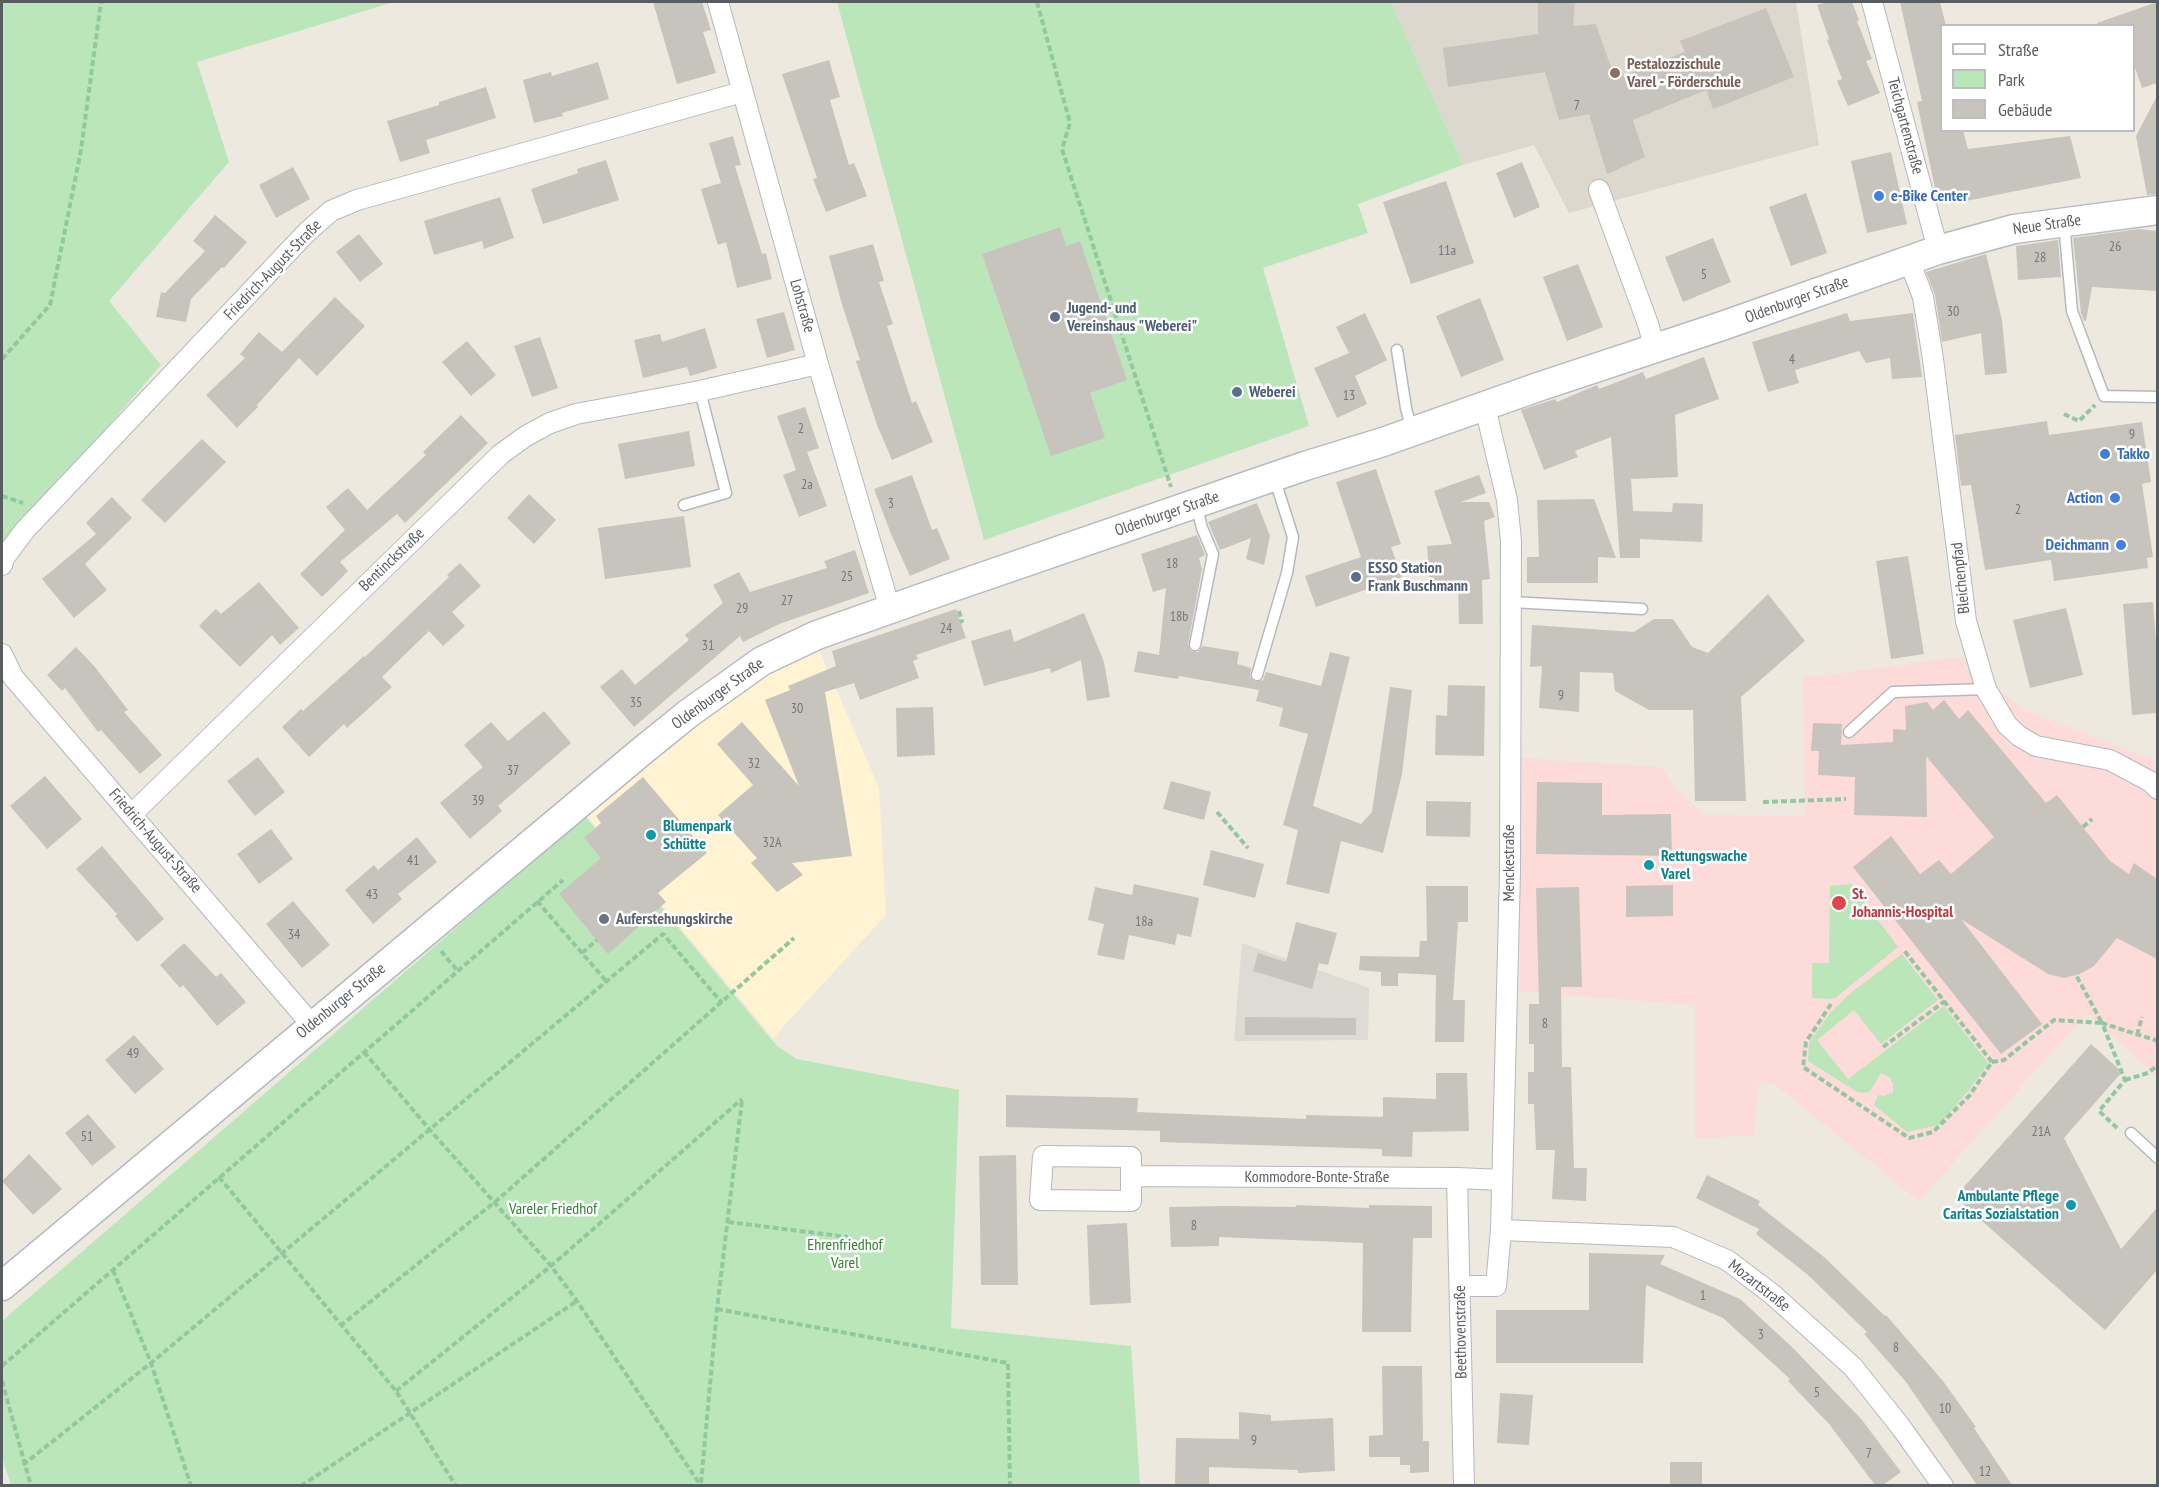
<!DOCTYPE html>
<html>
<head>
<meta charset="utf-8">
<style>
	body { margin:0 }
	#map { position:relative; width:2159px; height:1487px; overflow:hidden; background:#ede9df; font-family:"PT Sans Narrow",sans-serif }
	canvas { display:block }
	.frame { position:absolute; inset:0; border:3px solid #585d62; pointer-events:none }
	.legend { position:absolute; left:1940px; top:24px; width:195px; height:108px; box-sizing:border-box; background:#fff; border:2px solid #bcbec0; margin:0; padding:8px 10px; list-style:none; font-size:18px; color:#585d62 }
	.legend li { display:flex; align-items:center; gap:12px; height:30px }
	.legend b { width:30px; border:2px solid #bcbec0 }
</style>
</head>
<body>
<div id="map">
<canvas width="2159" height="1487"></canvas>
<div class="frame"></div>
<ul class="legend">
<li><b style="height:8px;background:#fff"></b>Straße</li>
<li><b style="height:16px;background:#bbe6ba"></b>Park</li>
<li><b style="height:16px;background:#c7c4bd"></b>Gebäude</li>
</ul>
</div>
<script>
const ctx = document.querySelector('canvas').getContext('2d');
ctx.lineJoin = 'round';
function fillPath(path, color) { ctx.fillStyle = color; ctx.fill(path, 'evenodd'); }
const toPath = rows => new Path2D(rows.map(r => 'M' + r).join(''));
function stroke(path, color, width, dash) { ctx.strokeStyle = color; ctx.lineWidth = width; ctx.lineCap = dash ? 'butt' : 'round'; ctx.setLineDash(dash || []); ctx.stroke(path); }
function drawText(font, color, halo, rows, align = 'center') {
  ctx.font = font + ' "PT Sans Narrow",sans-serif'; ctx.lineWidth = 5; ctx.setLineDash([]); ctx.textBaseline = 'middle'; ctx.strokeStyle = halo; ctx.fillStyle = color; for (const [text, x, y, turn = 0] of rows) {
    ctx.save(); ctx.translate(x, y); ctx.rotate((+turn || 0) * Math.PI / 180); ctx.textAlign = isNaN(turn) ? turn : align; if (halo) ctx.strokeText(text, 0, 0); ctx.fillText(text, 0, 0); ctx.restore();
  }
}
const commercial = toPath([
	[817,645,879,788,886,915,773,1038,581,809,758,681]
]);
const industrial = toPath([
	[1242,943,1369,988,1368,1040,1234,1041]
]);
const education = toPath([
	[1391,2,1796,2,1819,145,1569,213,1534,145,1463,165]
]);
const medical = toPath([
	[1959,657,2024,710,2157,761,2157,1077,2087,1013,1919,1201,1773,1083,1759,1083,1754,1135,1695,1139,1695,1005,1520,991,1520,758,1661,767,1678,792,1704,815,1805,816,1803,676,1821,676]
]);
const green = toPath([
	[2,2,394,2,197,62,229,162,109,301,161,365,2,549],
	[837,2,1391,2,1463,165,1358,204,1368,233,1263,268,1309,426,984,540],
	[585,816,777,1046,797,1059,959,1090,951,1328,1131,1346,1140,1485,11,1485,2,1457,2,1321],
	[1851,884,1898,947,1834,999,1812,998,1812,963,1829,963,1830,886],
	[1902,954,1938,1000,1881,1044,1854,1010,1817,1040,1848,1079,1944,1006,1988,1063,1970,1089,1939,1125,1907,1132,1874,1105,1878,1095,1884,1096,1893,1092,1893,1084,1889,1077,1881,1073,1871,1090,1867,1093,1857,1092,1808,1061,1809,1043,1830,1013,1848,995]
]);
const building = toPath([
	[653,2,702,2,711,30,703,32,716,73,677,84],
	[1538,2,1575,2,1573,26,1596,24,1615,79,1685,52,1680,41,1766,8,1794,77,1713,109,1706,90,1633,120,1645,157,1607,174,1589,114,1559,120,1545,72,1448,87,1443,48,1538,34],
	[1828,2,1852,2,1859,20,1857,21,1872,59,1866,61,1880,93,1848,106,1837,81,1842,79,1827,40,1829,39,1817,5],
	[1900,2,1940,2,1946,26,1941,26,1941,130,1963,130,1968,149,2070,136,2081,178,1951,204,1937,198,1917,102,1922,101],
	[2157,2,2157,83,2142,88,2133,62,2133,26,2097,26,2097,23],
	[829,60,840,97,830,100,849,165,854,163,867,196,826,212,813,179,817,178,782,74],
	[598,62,609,99,562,113,563,116,534,123,523,80,551,72,552,76],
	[486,87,496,118,426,140,430,153,400,162,387,121,439,105,439,102],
	[2157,96,2157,194,2147,195,2136,136],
	[733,136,741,165,735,166,762,254,766,253,772,279,737,288,726,242,718,245,701,189,721,183,709,143],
	[1891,152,1907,224,1867,233,1851,161],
	[606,160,619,200,543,224,531,189,578,173,577,169],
	[1522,162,1540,207,1514,218,1496,173],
	[293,167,310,199,276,218,259,185],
	[1446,181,1474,263,1411,284,1383,202],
	[1806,193,1827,253,1791,266,1769,207],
	[500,197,514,238,484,249,482,241,434,255,424,221],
	[215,215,247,242,224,268,222,267,191,299,186,322,156,317,161,292,165,293,205,251,193,241],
	[1060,227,1066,246,1080,241,1127,380,1090,393,1105,438,1051,456,982,254],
	[2139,229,2157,231,2157,291,2092,287,2086,321,2084,321,2081,313,2073,238],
	[359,234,383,264,360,282,336,252],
	[1713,238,1731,282,1683,302,1665,257],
	[2058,240,2061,277,2018,280,2016,246],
	[873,244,884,281,879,282,893,324,887,326,912,403,916,401,933,442,892,460,877,425,856,361,860,360,841,301,829,256],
	[1986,254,2002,320,2007,373,1985,375,1981,333,1942,342,1935,295,1926,272],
	[1578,264,1603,327,1567,341,1543,277],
	[335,297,365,326,317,376,299,358,257,405,258,407,237,428,206,395,245,358,240,354,259,332,282,352],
	[1480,298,1504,360,1461,377,1436,316],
	[784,312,795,350,767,358,756,319],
	[1365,313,1387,360,1355,376,1367,404,1337,418,1314,368,1349,353,1336,327],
	[1847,313,1850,321,1913,313,1922,377,1892,379,1890,358,1866,363,1859,351,1795,370,1799,383,1768,392,1752,342],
	[705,328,717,368,690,376,687,367,643,378,634,340,660,334,662,342],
	[540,337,558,388,532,397,514,346],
	[467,341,496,375,471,396,442,362],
	[1704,357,1719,399,1675,415,1678,477,1631,479,1633,511,1672,512,1673,503,1703,504,1702,542,1640,539,1640,558,1620,558,1611,437,1575,451,1578,457,1544,470,1521,410,1555,399,1557,402,1597,385,1599,389,1643,372,1646,379],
	[805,407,819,448,807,452,827,506,799,517,783,475,796,470,777,416],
	[461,415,488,443,405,523,397,514,340,562,348,571,322,597,300,574,345,530,326,507,348,488,367,510,426,455,423,452],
	[2047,421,2049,435,2142,422,2151,482,2142,484,2153,557,2147,558,2148,568,2054,581,2051,560,1985,570,1971,485,1961,486,1955,435],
	[689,431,695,466,625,479,618,444],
	[202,439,226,462,165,523,141,500],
	[1376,469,1401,544,1391,547,1402,577,1316,607,1305,576,1361,557,1336,482],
	[912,475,932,530,937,528,950,559,910,576,891,534,874,489],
	[1479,475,1486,493,1461,502,1489,502,1495,517,1484,521,1490,579,1482,580,1483,624,1459,624,1458,582,1430,584,1427,546,1452,544,1434,491],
	[529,494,556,520,534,544,507,518],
	[112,497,132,518,85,564,107,590,74,618,42,579,96,534,86,523],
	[1594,499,1616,558,1598,557,1598,583,1527,583,1527,557,1539,557,1537,500],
	[1257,503,1270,536,1264,565,1246,559,1251,538,1220,550,1208,522],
	[684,516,691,567,605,579,598,528],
	[1197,535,1205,555,1199,558,1202,569,1188,644,1191,651,1198,652,1203,646,1239,652,1237,664,1251,668,1250,677,1255,682,1263,680,1266,672,1321,686,1330,652,1350,657,1313,806,1361,824,1372,812,1390,687,1412,690,1402,774,1383,853,1341,841,1329,894,1286,884,1298,830,1283,825,1308,734,1279,726,1283,708,1256,701,1259,690,1179,676,1178,679,1134,672,1138,651,1159,655,1166,588,1153,592,1141,554],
	[855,550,869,593,779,624,743,642,740,636,634,727,600,687,622,669,635,685,689,640,685,635,723,603,713,585,739,572,750,592,827,568,824,561],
	[1908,556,1924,654,1891,659,1876,561],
	[460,563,481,586,452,612,465,626,443,646,429,631,382,677,392,687,347,728,344,724,309,757,282,727,301,709,303,711,364,656,365,657,449,577,447,575],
	[259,582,299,628,280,645,272,635,240,667,199,626,216,609,221,614],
	[1768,594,1805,641,1741,697,1746,801,1695,801,1693,710,1649,710,1615,691,1613,673,1580,672,1579,712,1539,708,1542,666,1530,667,1532,625,1634,632,1654,619,1673,619,1692,647,1708,653],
	[2153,602,2157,657,2157,713,2132,715,2123,604],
	[2066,608,2083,675,2030,688,2013,620],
	[956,609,966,638,916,655,918,659,913,661,919,678,860,700,854,683,825,692,852,856,792,863,803,875,777,892,751,863,757,858,718,815,753,785,717,744,742,722,799,786,765,700,790,690,788,686,836,666,832,651],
	[1084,613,1104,662,1110,697,1087,701,1081,660,1051,673,1050,668,984,686,971,641,1011,629,1014,642],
	[76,647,95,667,128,710,124,712,162,755,140,774,101,730,98,732,65,688,62,691,47,675],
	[1448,685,1485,686,1484,756,1435,755,1436,715,1447,716],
	[1944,700,1959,719,1968,710,2046,803,2057,795,2110,861,2129,874,2134,863,2157,879,2157,959,2117,938,2094,966,2080,974,2064,978,2048,974,1961,919,2042,1024,2001,1054,1853,867,1891,836,1920,874,1939,860,1951,874,1994,837,1926,756,1927,817,1854,815,1855,777,1818,775,1819,751,1811,751,1813,723,1842,724,1841,745,1893,742,1893,729,1906,730,1905,706,1927,702,1933,710],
	[933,707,935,755,897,757,896,708],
	[544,711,571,743,498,806,502,811,470,839,440,803,483,767,464,745,491,722,508,741],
	[258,757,285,792,255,816,227,781],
	[45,776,82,819,47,849,10,806],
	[643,777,707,853,658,893,666,902,608,954,559,894,601,858,584,838,601,823,596,816],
	[1171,781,1211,792,1204,820,1163,809],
	[1537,782,1602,783,1602,815,1671,814,1672,856,1536,854],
	[1426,801,1471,802,1470,837,1426,836],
	[271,829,293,859,259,884,237,854],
	[417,837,437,862,398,894,402,899,373,924,345,890,374,865,378,870],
	[102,846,164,919,137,942,115,916,117,914,76,869],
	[1211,850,1264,864,1255,898,1203,885],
	[1134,884,1199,898,1191,937,1177,934,1175,945,1129,935,1124,960,1097,955,1104,924,1088,920,1095,887,1132,895],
	[1673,885,1673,916,1626,917,1626,886],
	[1426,886,1468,886,1468,922,1458,922,1453,1000,1465,1000,1464,1042,1435,1042,1436,975,1398,973,1398,986,1381,986,1381,972,1359,970,1360,956,1419,957,1420,941,1427,941],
	[1579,887,1582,987,1561,987,1562,1067,1571,1067,1574,1168,1587,1168,1586,1201,1552,1199,1555,1150,1536,1150,1534,1104,1528,1104,1528,1072,1534,1072,1534,1044,1529,1044,1529,1004,1539,1004,1536,888],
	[293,901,330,945,302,968,266,924],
	[1296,922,1337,933,1328,965,1319,963,1312,989,1253,971,1258,953,1286,962],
	[184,943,216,977,221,973,246,1002,217,1026,183,985,180,988,160,965],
	[1245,1017,1356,1018,1356,1035,1245,1035],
	[134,1035,164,1069,135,1094,105,1060],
	[2091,1044,2122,1072,2064,1138,2121,1249,2157,1208,2157,1270,2105,1330,1955,1197],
	[1436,1073,1467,1073,1469,1131,1413,1132,1412,1157,1382,1156,1382,1149,1160,1142,1160,1131,1006,1127,1006,1095,1138,1098,1137,1112,1306,1119,1306,1115,1383,1117,1383,1097,1436,1099],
	[88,1114,116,1147,92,1166,65,1133],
	[29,1154,62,1189,33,1215,2,1181],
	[1016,1155,1018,1285,981,1285,979,1156],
	[1707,1175,1760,1201,1758,1205,1824,1257,1885,1316,1886,1315,1943,1381,1976,1427,1974,1428,2012,1485,1977,1485,1906,1382,1864,1334,1867,1332,1808,1275,1756,1234,1759,1229,1696,1198],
	[1296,1205,1369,1208,1369,1205,1432,1206,1432,1238,1413,1238,1411,1332,1362,1332,1363,1243,1219,1237,1219,1246,1171,1247,1169,1207,1225,1206,1296,1207],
	[1127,1223,1131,1303,1090,1305,1087,1225],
	[1589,1253,1665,1255,1660,1264,1740,1299,1793,1348,1862,1420,1901,1472,1883,1485,1875,1485,1829,1424,1788,1381,1790,1379,1723,1318,1646,1285,1643,1363,1496,1363,1496,1310,1589,1310],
	[1382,1366,1422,1366,1423,1441,1429,1441,1429,1472,1410,1473,1410,1465,1400,1465,1400,1457,1369,1457,1369,1436,1383,1435],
	[1500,1393,1533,1395,1529,1445,1497,1443],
	[1239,1412,1271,1415,1271,1421,1333,1418,1335,1471,1298,1473,1298,1470,1209,1467,1209,1485,1175,1485,1176,1438,1239,1439],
	[1670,1462,1702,1462,1702,1485,1670,1485]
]);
const path = toPath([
	[1037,2,1070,123,1062,149,1171,487],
	[2,359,50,305,81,150,101,2],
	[2064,414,2079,421,2095,405],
	[2,496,23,503],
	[959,611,962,621,960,622],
	[1763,802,1846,799],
	[1217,812,1248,848],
	[2083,827,2092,819],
	[537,901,607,982],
	[441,951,457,970],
	[582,953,597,940],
	[1831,1004,1806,1042,1803,1067,1909,1138,1933,1132,1970,1095,1992,1062,1903,949],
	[2137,1035,2142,1017],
	[1883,1047,1945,1001],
	[364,1052,430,1130,551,1266,577,1301,701,1486],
	[1992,1062,2004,1060,2054,1020,2102,1023,2076,975],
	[2125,1080,2148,1073,2158,1065],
	[2117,1128,2099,1111,2125,1080,2102,1023,2158,1041],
	[219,1177,396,1391,456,1486],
	[728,1222,848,1237],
	[113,1270,151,1363,191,1486],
	[717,1309,1008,1363,1010,1486],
	[340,1326,495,1202,794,938],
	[2,1366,563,880],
	[2,1381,31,1486],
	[396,1391,551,1266,742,1099],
	[23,1465,151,1363,663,934,722,1003],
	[701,1483,717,1309,742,1100],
	[301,1486,577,1301]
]);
const service = toPath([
	[2064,223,2072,311,2104,396,2158,397],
	[1397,350,1406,408,1412,431],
	[684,505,726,493,700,391],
	[1511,602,1642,609],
	[1195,645,1213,554,1202,528,1196,504],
	[1257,675,1287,573,1293,537,1274,477],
	[1849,732,1893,692,1986,689],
	[2131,1133,2158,1158]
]);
const minor = toPath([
	[718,2,818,364,890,609],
	[1872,2,1938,250],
	[1599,190,1648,324,1655,349],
	[1909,260,1923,297,1933,359,1966,621,1986,689,2007,725,2019,736,2036,746,2110,760,2151,782,2158,789],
	[2,565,4,558,25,530,307,232,331,211,357,200,742,92],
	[2,654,13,677,312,1025],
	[132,814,501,454,526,436,550,423,576,414,700,391,818,364],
	[1131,1176,1131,1201,1040,1200,1043,1156,1131,1157,1131,1176,1457,1178,1502,1180],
	[1457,1178,1464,1486],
	[1501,1230,1673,1237,1727,1260,1772,1294,1853,1367,1900,1426,1943,1486],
	[1460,1286,1496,1286,1501,1230,1510,871,1511,541,1507,500,1485,407]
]);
const secondary = toPath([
	[2,1286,642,751,689,713,762,661,817,635,950,588,1305,466,1383,442,1538,387,1719,327,1938,250,2014,229,2158,210]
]);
const markers = [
	[1615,73,6,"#8d6e63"],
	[1879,196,6,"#3f7fe0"],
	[1055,317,6,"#5c6f8a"],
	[1237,392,6,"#5c6f8a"],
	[2105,454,6,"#3f7fe0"],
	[2115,498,6,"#3f7fe0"],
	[2121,545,6,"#3f7fe0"],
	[1356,577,6,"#5c6f8a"],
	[651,835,6,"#0f9aa8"],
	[1649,865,6,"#0f9aa8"],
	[1839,903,8,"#e0444e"],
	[604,919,6,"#6b7280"],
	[2071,1205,6,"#0f9aa8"]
];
const numberNames = [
	["7",1577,106],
	["26",2115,247],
	["11a",1447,251],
	["28",2040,258],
	["5",1704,275],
	["30",1953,312],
	["4",1792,360],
	["13",1349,396],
	["2",801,429],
	["9",2132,435],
	["2a",807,485],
	["3",891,504],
	["2",2018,510],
	["18",1172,564],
	["25",847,577],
	["27",787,601],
	["29",742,609],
	["18b",1179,617],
	["24",946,629],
	["31",708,646],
	["9",1561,696],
	["35",636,703],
	["30",797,709],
	["32",754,764],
	["37",513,771],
	["39",478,801],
	["32A",772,843],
	["41",413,861],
	["43",372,895],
	["18a",1144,922],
	["34",294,935],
	["8",1545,1024],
	["49",133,1054],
	["21A",2041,1132],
	["51",87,1137],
	["8",1194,1226],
	["1",1703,1296],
	["3",1761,1335],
	["8",1896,1348],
	["5",1817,1393],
	["10",1945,1409],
	["9",1254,1441],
	["7",1869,1454],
	["12",1985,1472]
];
const educationNames = [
	["Pestalozzischule",1627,64],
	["Varel - Förderschule",1627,82]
];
const streetNames = [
	["Teichgartenstraße",1905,126,75],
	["Neue Straße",2047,225,-8],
	["Friedrich-August-Straße",273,270,-46],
	["Oldenburger Straße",1797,300,-20],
	["Lohstraße",802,306,74],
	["Oldenburger Straße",1167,514,-19],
	["Bentinckstraße",392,560,-44],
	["Bleichenpfad",1961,578,-96],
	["Oldenburger Straße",718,694,-36],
	["Friedrich-August-Straße",155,841,49],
	["Menckestraße",1509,863,-90],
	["Oldenburger Straße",341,1001,-39],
	["Kommodore-Bonte-Straße",1317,1177],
	["Mozartstraße",1759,1286,38],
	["Beethovenstraße",1461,1332,-91]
];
const shopNames = [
	["e-Bike Center",1891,196],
	["Takko",2117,454],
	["Action",2103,498,"right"],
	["Deichmann",2109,545,"right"]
];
const serviceNames = [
	["Jugend- und",1067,308],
	["Vereinshaus \"Weberei\"",1067,326],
	["Weberei",1249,392],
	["ESSO Station",1368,568],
	["Frank Buschmann",1368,586]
];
const cultureNames = [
	["Blumenpark",663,826],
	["Schütte",663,844],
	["Rettungswache",1661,856],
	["Varel",1661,874],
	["Ambulante Pflege",2059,1196,"right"],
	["Caritas Sozialstation",2059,1214,"right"]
];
const healthNames = [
	["St.",1852,894],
	["Johannis-Hospital",1852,912]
];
const worshipNames = [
	["Auferstehungskirche",616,919]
];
const parkNames = [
	["Vareler Friedhof",553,1209],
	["Ehrenfriedhof",845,1245],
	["Varel",845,1263]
];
fillPath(commercial, '#fff3d2');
fillPath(industrial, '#dddbd4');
fillPath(education, '#dcd8ce');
fillPath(medical, '#fcdbd9');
fillPath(green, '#bbe6ba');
fillPath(building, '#c7c4bd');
stroke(service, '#b5b8bd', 13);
stroke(minor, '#b5b8bd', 22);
stroke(secondary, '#b5bac0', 31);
stroke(path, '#92c8a0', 4, [6, 3]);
stroke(service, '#fff', 10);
stroke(minor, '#fff', 20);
stroke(secondary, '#fff', 28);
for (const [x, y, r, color] of markers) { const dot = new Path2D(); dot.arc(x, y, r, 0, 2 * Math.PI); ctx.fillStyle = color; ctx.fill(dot); stroke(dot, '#fff', 2); }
drawText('14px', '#747779', null, numberNames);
drawText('bold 16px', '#785e54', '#fff', educationNames, 'left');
drawText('16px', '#585d62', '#fff', streetNames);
drawText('bold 16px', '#366cbe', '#fff', shopNames, 'left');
drawText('bold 16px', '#4e5e75', '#fff', serviceNames, 'left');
drawText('bold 16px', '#0d838f', '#fff', cultureNames, 'left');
drawText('bold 16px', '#be3a42', '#fff', healthNames, 'left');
drawText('bold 16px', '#5b616d', '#fff', worshipNames, 'left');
drawText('16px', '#2f8230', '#fff', parkNames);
</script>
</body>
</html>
